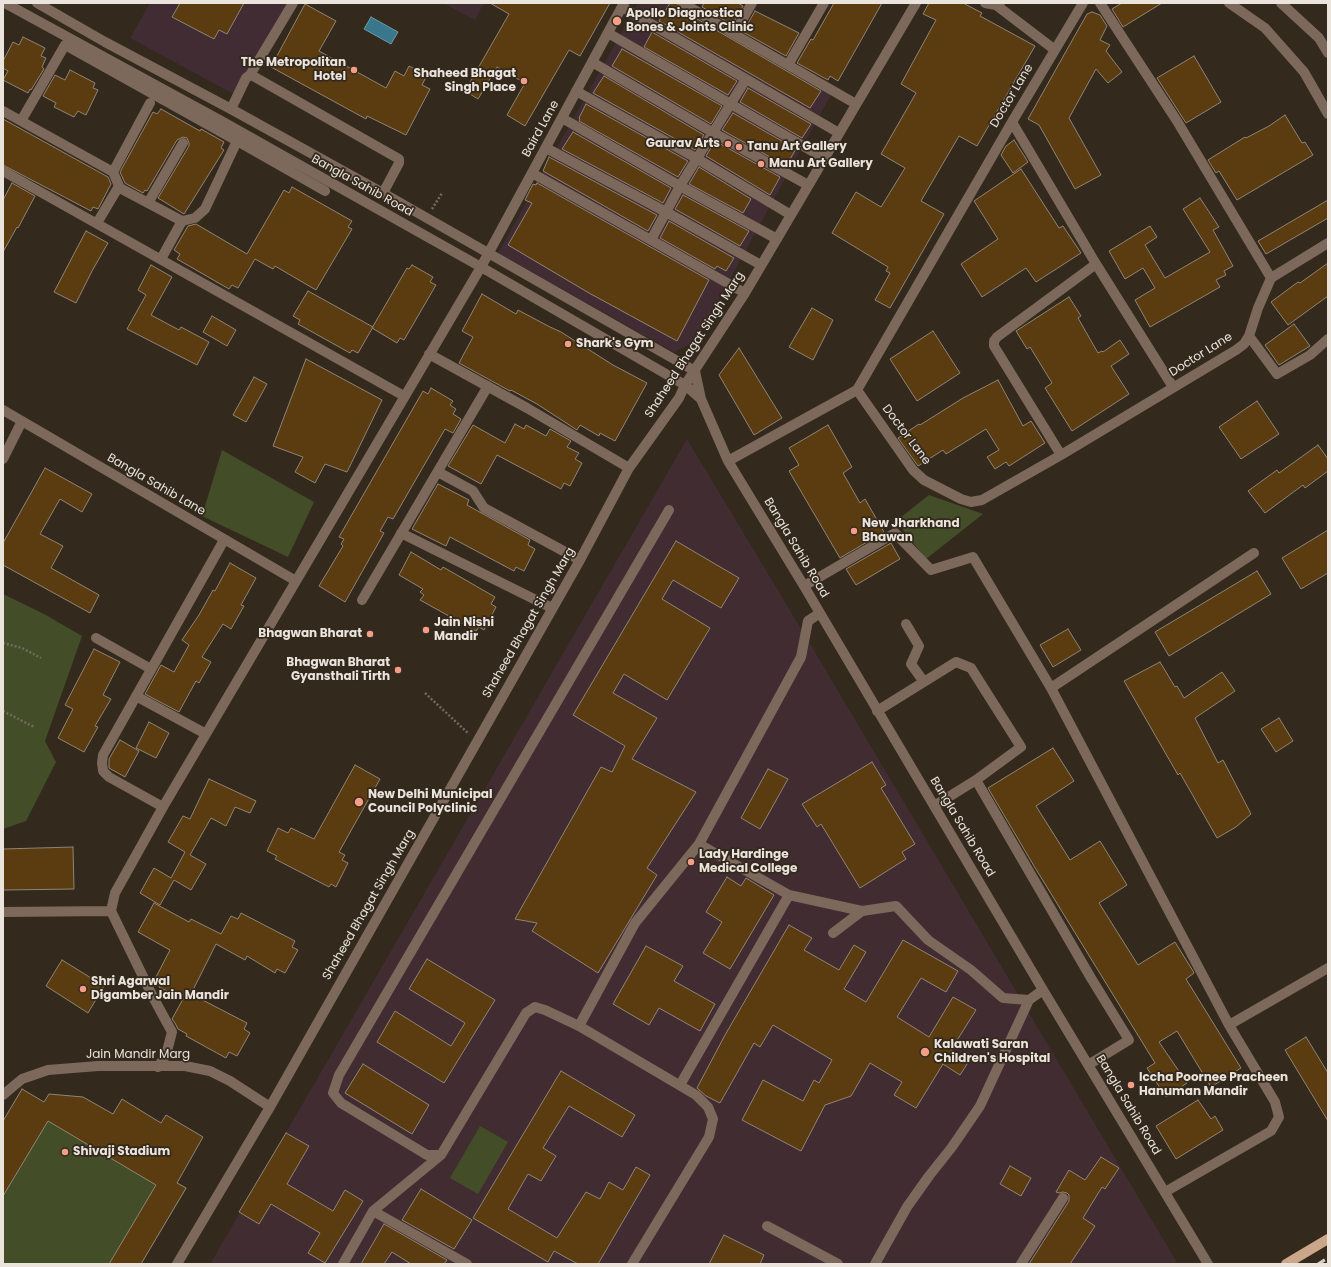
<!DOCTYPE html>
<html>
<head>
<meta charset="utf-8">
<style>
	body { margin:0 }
	#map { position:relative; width:1331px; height:1267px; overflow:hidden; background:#33291d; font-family:Poppins,sans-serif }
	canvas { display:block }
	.frame { position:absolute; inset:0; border:4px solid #ebe4dd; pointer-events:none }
</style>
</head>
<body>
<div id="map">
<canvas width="1331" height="1267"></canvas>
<div class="frame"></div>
</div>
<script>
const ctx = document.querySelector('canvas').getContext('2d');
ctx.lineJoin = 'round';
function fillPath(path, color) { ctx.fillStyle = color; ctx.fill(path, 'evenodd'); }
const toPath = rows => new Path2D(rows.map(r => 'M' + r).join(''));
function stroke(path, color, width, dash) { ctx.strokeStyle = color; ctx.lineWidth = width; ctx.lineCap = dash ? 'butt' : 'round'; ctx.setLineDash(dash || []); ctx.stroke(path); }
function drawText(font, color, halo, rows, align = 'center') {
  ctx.font = font + ' Poppins,sans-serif'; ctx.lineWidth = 3.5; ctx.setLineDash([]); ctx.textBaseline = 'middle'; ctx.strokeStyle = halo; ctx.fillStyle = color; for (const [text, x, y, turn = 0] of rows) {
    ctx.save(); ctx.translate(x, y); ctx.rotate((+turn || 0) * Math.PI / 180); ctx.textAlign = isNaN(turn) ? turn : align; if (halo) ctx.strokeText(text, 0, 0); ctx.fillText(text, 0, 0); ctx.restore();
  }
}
const commercial = toPath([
	[150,3,290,3,239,97,130,38],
	[443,3,484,3,475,20],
	[638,3,677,3,831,95,696,341,674,352,498,253]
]);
const education = toPath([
	[687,439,812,647,1178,1264,210,1264]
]);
const green = toPath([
	[222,450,314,502,288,557,202,516],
	[929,495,983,514,926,559,896,521],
	[3,594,44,614,82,636,45,741,56,762,26,821,3,829],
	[22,1089,187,1188,141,1264,3,1264,3,1121],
	[480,1126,508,1142,478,1194,450,1178]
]);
const water = toPath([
	[371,17,398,32,391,44,364,29,371,17]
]);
const building = toPath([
	[180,3,244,3,227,34,219,30,214,39,172,17,180,3],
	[490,3,610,3,580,56,569,50,525,126,507,115,525,83,497,67,478,99,465,91,509,14,490,3],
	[670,3,677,3,680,9,821,91,810,108,659,21,670,3],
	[704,3,738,3,743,6,732,25,702,7,704,3],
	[834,3,882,3,838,81,830,76,828,80,797,63,811,39,813,40,834,3],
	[929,3,963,3,982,13,980,16,1035,46,977,146,959,136,921,201,944,214,890,308,875,300,890,273,886,271,888,267,832,233,856,192,881,207,905,168,881,154,916,93,901,84,936,20,923,14,929,3],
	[1122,3,1162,3,1123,27,1112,9,1122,3],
	[305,4,336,21,319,51,386,88,395,71,404,76,409,66,427,75,422,85,430,89,406,135,367,116,366,119,271,67,305,4],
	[755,11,799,33,786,56,743,32,755,11],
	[1092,12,1100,15,1107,26,1100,40,1110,45,1106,51,1122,72,1108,83,1096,69,1069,118,1101,175,1075,189,1039,125,1028,119,1087,14,1092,12],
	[652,32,737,81,728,95,644,47,652,32],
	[23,37,45,48,41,56,46,58,42,67,44,69,31,90,30,89,28,93,3,80,8,71,3,68,3,61,13,42,19,45,23,37],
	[622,49,722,106,711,124,612,66,622,49],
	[1194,56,1221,102,1186,123,1157,78,1194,56],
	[70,70,95,83,93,88,98,90,86,115,78,111,74,117,54,107,56,103,43,96,55,75,65,80,70,70],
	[604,76,704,135,695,150,593,93,604,76],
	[748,88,811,124,802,138,740,102,748,88],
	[586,104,688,161,678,177,579,121,580,119,579,118,586,104],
	[161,109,200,131,201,129,224,142,221,148,224,150,184,214,158,198,189,146,189,143,187,138,183,137,177,140,147,191,145,190,143,193,125,183,120,172,153,112,157,114,161,109],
	[733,113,796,149,786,166,722,130,733,113],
	[1285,115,1302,143,1305,142,1313,155,1237,200,1219,171,1216,173,1208,160,1245,137,1246,138,1269,126,1285,115],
	[3,119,108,177,111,184,98,209,93,207,91,211,3,165,3,119],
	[573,132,671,188,663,203,562,149,573,132],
	[1014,140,1028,162,1013,173,1001,155,1006,146,1014,140],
	[715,141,780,177,770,195,706,156,715,141],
	[549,157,657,215,648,231,543,171,549,157],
	[699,167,751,199,743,213,689,184,699,167],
	[1021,169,1059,228,1063,226,1081,253,1036,282,1026,268,982,297,961,264,998,239,974,201,1021,169],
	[12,183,35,196,18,228,17,227,3,252,3,200,12,183],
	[537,183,709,280,677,341,589,293,508,245,532,203,525,200,533,184,536,185,537,183],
	[292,187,352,221,348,227,352,229,316,290,275,266,273,269,255,259,238,288,232,285,229,289,177,259,180,254,174,250,188,226,196,224,247,254,284,190,289,193,292,187],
	[683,195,749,231,740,246,675,209,683,195],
	[1200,198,1219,227,1213,230,1233,266,1224,271,1226,275,1216,280,1220,287,1150,327,1135,300,1155,288,1143,268,1125,279,1109,251,1150,226,1157,237,1145,245,1165,278,1210,252,1183,209,1200,198],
	[1328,200,1328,218,1266,254,1258,241,1328,200],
	[669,221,734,258,726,271,717,266,715,269,660,238,669,221],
	[86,231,108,243,92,271,76,303,54,292,86,231],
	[1328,263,1328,296,1288,325,1271,302,1298,282,1300,283,1328,263],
	[151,265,172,277,151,315,179,330,181,327,209,342,197,365,127,329,146,295,138,290,151,265],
	[412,265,433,277,430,282,436,285,404,340,400,338,397,343,372,328,407,268,409,269,412,265],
	[308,291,373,327,358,353,352,350,350,353,298,324,300,320,293,316,308,291],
	[482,294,516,314,518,310,550,327,561,332,613,365,647,383,615,441,600,433,599,436,580,425,577,430,537,404,511,390,510,391,459,363,473,337,462,331,482,294],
	[1069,297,1081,316,1078,318,1098,353,1102,351,1103,352,1120,340,1129,354,1111,366,1129,394,1072,431,1045,388,1052,383,1030,347,1027,349,1016,331,1069,297],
	[812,308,833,320,813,360,789,347,812,308],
	[212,316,236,330,227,346,203,332,212,316],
	[1294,324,1310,346,1279,365,1265,345,1294,324],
	[933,331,960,373,917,401,890,359,933,331],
	[739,348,782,418,754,435,719,375,739,348],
	[306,359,382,400,347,472,325,464,315,483,295,472,303,457,273,446,306,359],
	[254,377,267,384,246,422,233,415,254,377],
	[998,380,1023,426,1031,421,1045,443,1009,466,1006,462,995,469,987,457,999,450,986,429,946,454,943,450,918,466,898,438,919,424,920,425,963,398,998,380],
	[431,388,453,401,450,405,456,409,453,414,461,419,453,433,445,429,393,519,388,517,380,531,384,533,345,602,319,586,343,546,341,544,344,539,339,537,423,391,428,394,431,388],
	[1257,401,1279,434,1241,459,1219,427,1257,401],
	[515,424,524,429,526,425,546,436,550,429,571,441,567,447,579,453,575,459,582,463,570,486,564,483,561,489,497,455,481,484,448,466,473,425,505,443,515,424],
	[828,425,852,467,843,473,860,503,865,499,884,532,840,558,789,471,799,465,789,448,828,425],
	[1318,445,1328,459,1328,471,1305,488,1303,485,1265,513,1248,491,1277,470,1279,473,1318,445],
	[45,468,92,494,82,512,60,499,40,534,63,546,51,568,99,595,90,613,3,565,3,543,45,468],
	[438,484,469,500,467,505,530,540,528,545,535,549,524,571,516,567,514,571,450,537,446,546,412,529,438,484],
	[1328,530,1328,573,1301,589,1282,558,1328,530],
	[676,541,739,578,721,608,673,580,662,599,710,628,667,700,624,674,613,693,657,718,632,759,696,792,647,868,657,875,598,973,532,931,537,923,515,919,601,767,612,772,625,746,573,715,676,541],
	[891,543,900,559,856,585,846,569,891,543],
	[411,552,441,570,443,567,495,597,491,604,496,607,484,630,479,627,476,631,420,600,424,595,420,592,423,589,399,575,411,552],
	[230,563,256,578,241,605,244,606,231,629,223,624,202,657,211,662,199,683,196,681,179,712,145,694,161,665,174,672,189,645,182,640,199,615,213,590,215,591,230,563],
	[1257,571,1271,594,1169,656,1155,632,1257,571],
	[1068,629,1081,650,1053,667,1040,645,1068,629],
	[94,649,120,662,103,695,111,699,95,726,98,727,84,752,58,738,73,709,65,705,94,649],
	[1160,662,1175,687,1177,686,1184,698,1222,672,1235,691,1195,718,1218,763,1223,760,1251,814,1236,827,1217,838,1180,773,1178,775,1124,681,1160,662],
	[1279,718,1293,741,1276,752,1261,729,1279,718],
	[149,722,169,733,156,758,136,748,149,722],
	[120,740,139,751,125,777,109,768,109,759,120,740],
	[1053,748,1074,781,1036,806,1070,860,1100,841,1127,885,1099,903,1138,965,1175,942,1193,971,1194,973,1186,979,1241,1068,1211,1087,1177,1031,1159,1042,1187,1083,1166,1097,1147,1068,1155,1063,1034,866,988,788,1053,748],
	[872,762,886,785,881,788,915,844,902,852,906,859,860,888,821,824,817,827,802,804,872,762],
	[355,765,380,779,339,852,345,855,342,860,348,863,336,887,331,884,329,887,275,859,277,856,267,851,278,828,288,833,291,828,314,839,355,765],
	[768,769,788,779,760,829,741,818,768,769],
	[209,779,256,801,250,813,235,807,226,826,211,818,190,855,206,864,191,890,174,880,160,905,140,893,154,868,171,878,185,852,168,842,183,816,190,819,209,779],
	[73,847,74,889,3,890,3,849,73,847],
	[727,877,741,886,746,878,774,895,730,969,703,953,722,922,706,912,727,877],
	[154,903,189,922,191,919,221,934,231,916,238,919,241,913,295,941,292,947,298,950,285,973,277,969,275,973,247,956,245,960,216,944,191,994,247,1023,244,1029,250,1033,237,1056,229,1052,226,1058,186,1036,187,1034,178,1029,175,1023,172,1019,183,999,159,987,162,980,156,977,170,950,138,932,154,903],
	[789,925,812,938,804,950,839,970,854,945,866,952,844,989,866,1002,903,940,958,971,946,992,921,978,897,1017,929,1037,953,997,976,1010,951,1050,969,1061,960,1075,943,1064,916,1108,894,1095,902,1082,870,1063,851,1096,825,1105,801,1151,742,1120,763,1080,803,1101,814,1080,819,1083,832,1060,773,1025,760,1047,754,1043,720,1103,706,1096,697,1088,725,1035,789,925],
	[646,946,683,966,674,981,715,1004,700,1031,659,1008,649,1025,613,1004,646,946],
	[427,959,495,1000,444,1083,377,1042,395,1011,451,1046,465,1023,409,989,427,959],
	[62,960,104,986,88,1013,46,986,62,960],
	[1306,1037,1328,1073,1328,1121,1285,1050,1306,1037],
	[363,1064,429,1105,412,1134,345,1093,363,1064],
	[561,1071,635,1115,622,1137,569,1106,543,1148,556,1156,541,1181,528,1174,508,1209,557,1238,586,1192,600,1199,609,1182,623,1190,636,1167,650,1175,598,1264,578,1264,554,1251,548,1262,473,1218,561,1071],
	[22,1089,44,1102,49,1094,83,1097,113,1114,122,1099,161,1123,166,1115,203,1137,177,1183,186,1188,141,1264,109,1264,156,1185,48,1121,3,1196,3,1121,22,1089],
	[1198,1100,1211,1119,1215,1116,1223,1130,1176,1159,1156,1126,1198,1100],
	[286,1133,309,1146,287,1184,333,1211,345,1190,363,1201,325,1263,308,1253,320,1233,271,1204,259,1224,239,1212,286,1133],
	[1101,1157,1119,1168,1105,1189,1102,1187,1083,1218,1095,1226,1070,1264,1029,1264,1069,1201,1069,1195,1067,1193,1063,1192,1059,1193,1056,1192,1069,1170,1085,1180,1101,1157],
	[1010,1166,1031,1178,1021,1196,1000,1184,1010,1166],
	[421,1189,472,1220,454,1249,402,1220,421,1189],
	[384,1224,447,1260,444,1264,411,1264,392,1252,384,1264,361,1264,384,1224],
	[724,1235,764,1255,760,1264,709,1264,724,1235]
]);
const path = toPath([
	[432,209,442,193],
	[3,643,22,648,41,658],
	[425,693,469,734],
	[3,711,34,727]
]);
const minor = toPath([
	[5,3,223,122,481,267,685,385,701,399,695,371,383,193,231,109,105,42,37,3],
	[683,3,734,34],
	[752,3,734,34,856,104],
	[985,3,996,5,1000,3],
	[1100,3,1177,121,1271,278],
	[1229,3,1265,28,1304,72,1328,114],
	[1281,3,1319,38,1328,53],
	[996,5,1055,50],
	[622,7,839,133],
	[608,33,824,158],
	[592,62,712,132,808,185],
	[788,65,824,3],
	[250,75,293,3],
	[576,91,696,158,791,215],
	[231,109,246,78,250,75,253,76,399,159,399,163,383,193],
	[3,111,21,121],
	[562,118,680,186,777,239],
	[1012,122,1096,264,1173,387],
	[237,141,325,191],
	[546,148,666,212,761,265],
	[3,171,404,396],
	[113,172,150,103],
	[532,173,745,293],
	[118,187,182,221],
	[148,203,183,143],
	[97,223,119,186,113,172,21,121,65,45,237,141,205,209,195,218,182,221,161,259],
	[651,240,680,186,746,79],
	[1271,278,1328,243],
	[1249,336,1277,374,1310,355,1328,339],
	[429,354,527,408,629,468],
	[857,390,913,470,924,480,961,499,971,502,982,500,1061,455,1236,350,1244,344,1249,336,1258,308,1271,278],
	[701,399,728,461,804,586,1043,990,1208,1264],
	[3,410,296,581],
	[1061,455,994,346,994,341,997,337,1096,264],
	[3,459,22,421],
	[728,461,857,390,1012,122,1083,3],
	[438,472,473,491,484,508,580,560],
	[401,533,552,608],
	[804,586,895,533,931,570,973,557,1051,688,1229,1025,1275,1102,1279,1117,1271,1131,1165,1192],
	[362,600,488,386],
	[906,624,919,646,911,664,924,682],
	[96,638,151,669],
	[1051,688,1254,553],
	[136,696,206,734],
	[877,711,956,662,971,668,1021,747,976,780,934,806],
	[976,780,1091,978,1129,1040,1088,1065],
	[163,807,109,777,103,771,102,763,103,755,224,540],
	[789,895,862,911,896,906,928,940,971,970,1003,998,1029,1000],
	[3,912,111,911],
	[833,933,862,911],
	[1229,1025,1328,968],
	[579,1026,635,923,699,844,801,657,808,621,820,613],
	[158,1067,166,1055,172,1032,153,997,111,911,115,893,163,807,481,267,624,3],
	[680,1085,789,895,699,844],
	[3,1095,22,1079,48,1070,98,1066,185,1066,210,1071,230,1081,270,1107],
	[441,1155,427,1155,341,1103,333,1093,339,1075,669,510],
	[373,1211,467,1264],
	[767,1226,838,1264],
	[177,1264,270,1107,580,560,629,468,679,398,685,385,745,293,916,3],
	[343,1264,373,1211,441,1155,526,1013,535,1007,545,1010,579,1026,696,1095,708,1107,713,1119,709,1137,632,1264],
	[875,1264,907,1207,929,1176,952,1147,980,1106,1029,1000,1043,990],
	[1021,1264,1063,1198]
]);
const major = toPath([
	[1286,1264,1328,1239]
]);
const rail = toPath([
	[1318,1264,1328,1258]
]);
const markers = [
	[617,21,5,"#f49e88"],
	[354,70,4,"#f49e88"],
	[524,81,4,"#f49e88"],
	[728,144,4,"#f49e88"],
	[739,147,4,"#f49e88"],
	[761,164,4,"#f49e88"],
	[568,344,4,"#f49e88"],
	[854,531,4,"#f49e88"],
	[426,630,4,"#f49e88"],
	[370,634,4,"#f49e88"],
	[398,670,4,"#f49e88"],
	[359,802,5,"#f49e88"],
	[691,862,4,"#f49e88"],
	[83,989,4,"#f49e88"],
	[925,1052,5,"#f49e88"],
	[1131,1085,4,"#f49e88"],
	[65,1152,4,"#f49e88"]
];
const poiNames = [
	["Apollo Diagnostica",626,14],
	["Bones & Joints Clinic",626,28],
	["The Metropolitan",346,63,"right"],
	["Hotel",346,77,"right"],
	["Shaheed Bhagat",516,74,"right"],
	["Singh Place",516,88,"right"],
	["Gaurav Arts",720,144,"right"],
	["Tanu Art Gallery",747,147],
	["Manu Art Gallery",769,164],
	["Shark's Gym",576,344],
	["New Jharkhand",862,524],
	["Bhawan",862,538],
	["Jain Nishi",434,623],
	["Mandir",434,637],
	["Bhagwan Bharat",362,634,"right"],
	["Bhagwan Bharat",390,663,"right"],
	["Gyansthali Tirth",390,677,"right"],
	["New Delhi Municipal",368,795],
	["Council Polyclinic",368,809],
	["Lady Hardinge",699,855],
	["Medical College",699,869],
	["Shri Agarwal",91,982],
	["Digamber Jain Mandir",91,996],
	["Kalawati Saran",934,1045],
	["Children's Hospital",934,1059],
	["Iccha Poornee Pracheen",1139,1078],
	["Hanuman Mandir",1139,1092],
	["Shivaji Stadium",73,1152]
];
const streetNames = [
	["Doctor Lane",1012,96,-59],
	["Baird Lane",541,129,-61],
	["Bangla Sahib Road",362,186,29],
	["Shaheed Bhagat Singh Marg",695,345,-57],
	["Doctor Lane",1201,355,-32],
	["Doctor Lane",906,435,53],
	["Bangla Sahib Lane",156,485,30],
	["Bangla Sahib Road",796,548,59],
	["Shaheed Bhagat Singh Marg",529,623,-60],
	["Bangla Sahib Road",962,827,59],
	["Shaheed Bhagat Singh Marg",369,905,-60],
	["Jain Mandir Marg",138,1055],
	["Bangla Sahib Road",1128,1105,59]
];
fillPath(commercial, '#402c32');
fillPath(education, '#402c31');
fillPath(green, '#434e28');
fillPath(water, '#39778c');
stroke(water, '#6e98a4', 1);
fillPath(building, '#5b3c10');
stroke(building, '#8f8476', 1);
stroke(path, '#736a60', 2.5, [2, 2]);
stroke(minor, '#7c695b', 10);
stroke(major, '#cca688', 10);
stroke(rail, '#d5cec6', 3, [8, 4]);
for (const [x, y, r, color] of markers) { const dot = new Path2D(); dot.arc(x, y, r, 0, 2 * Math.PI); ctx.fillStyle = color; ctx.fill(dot); stroke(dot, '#33291d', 1.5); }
drawText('bold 12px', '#ebe4dd', '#33291d', poiNames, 'left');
drawText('12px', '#ebe4dd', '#33291d', streetNames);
</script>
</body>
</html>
